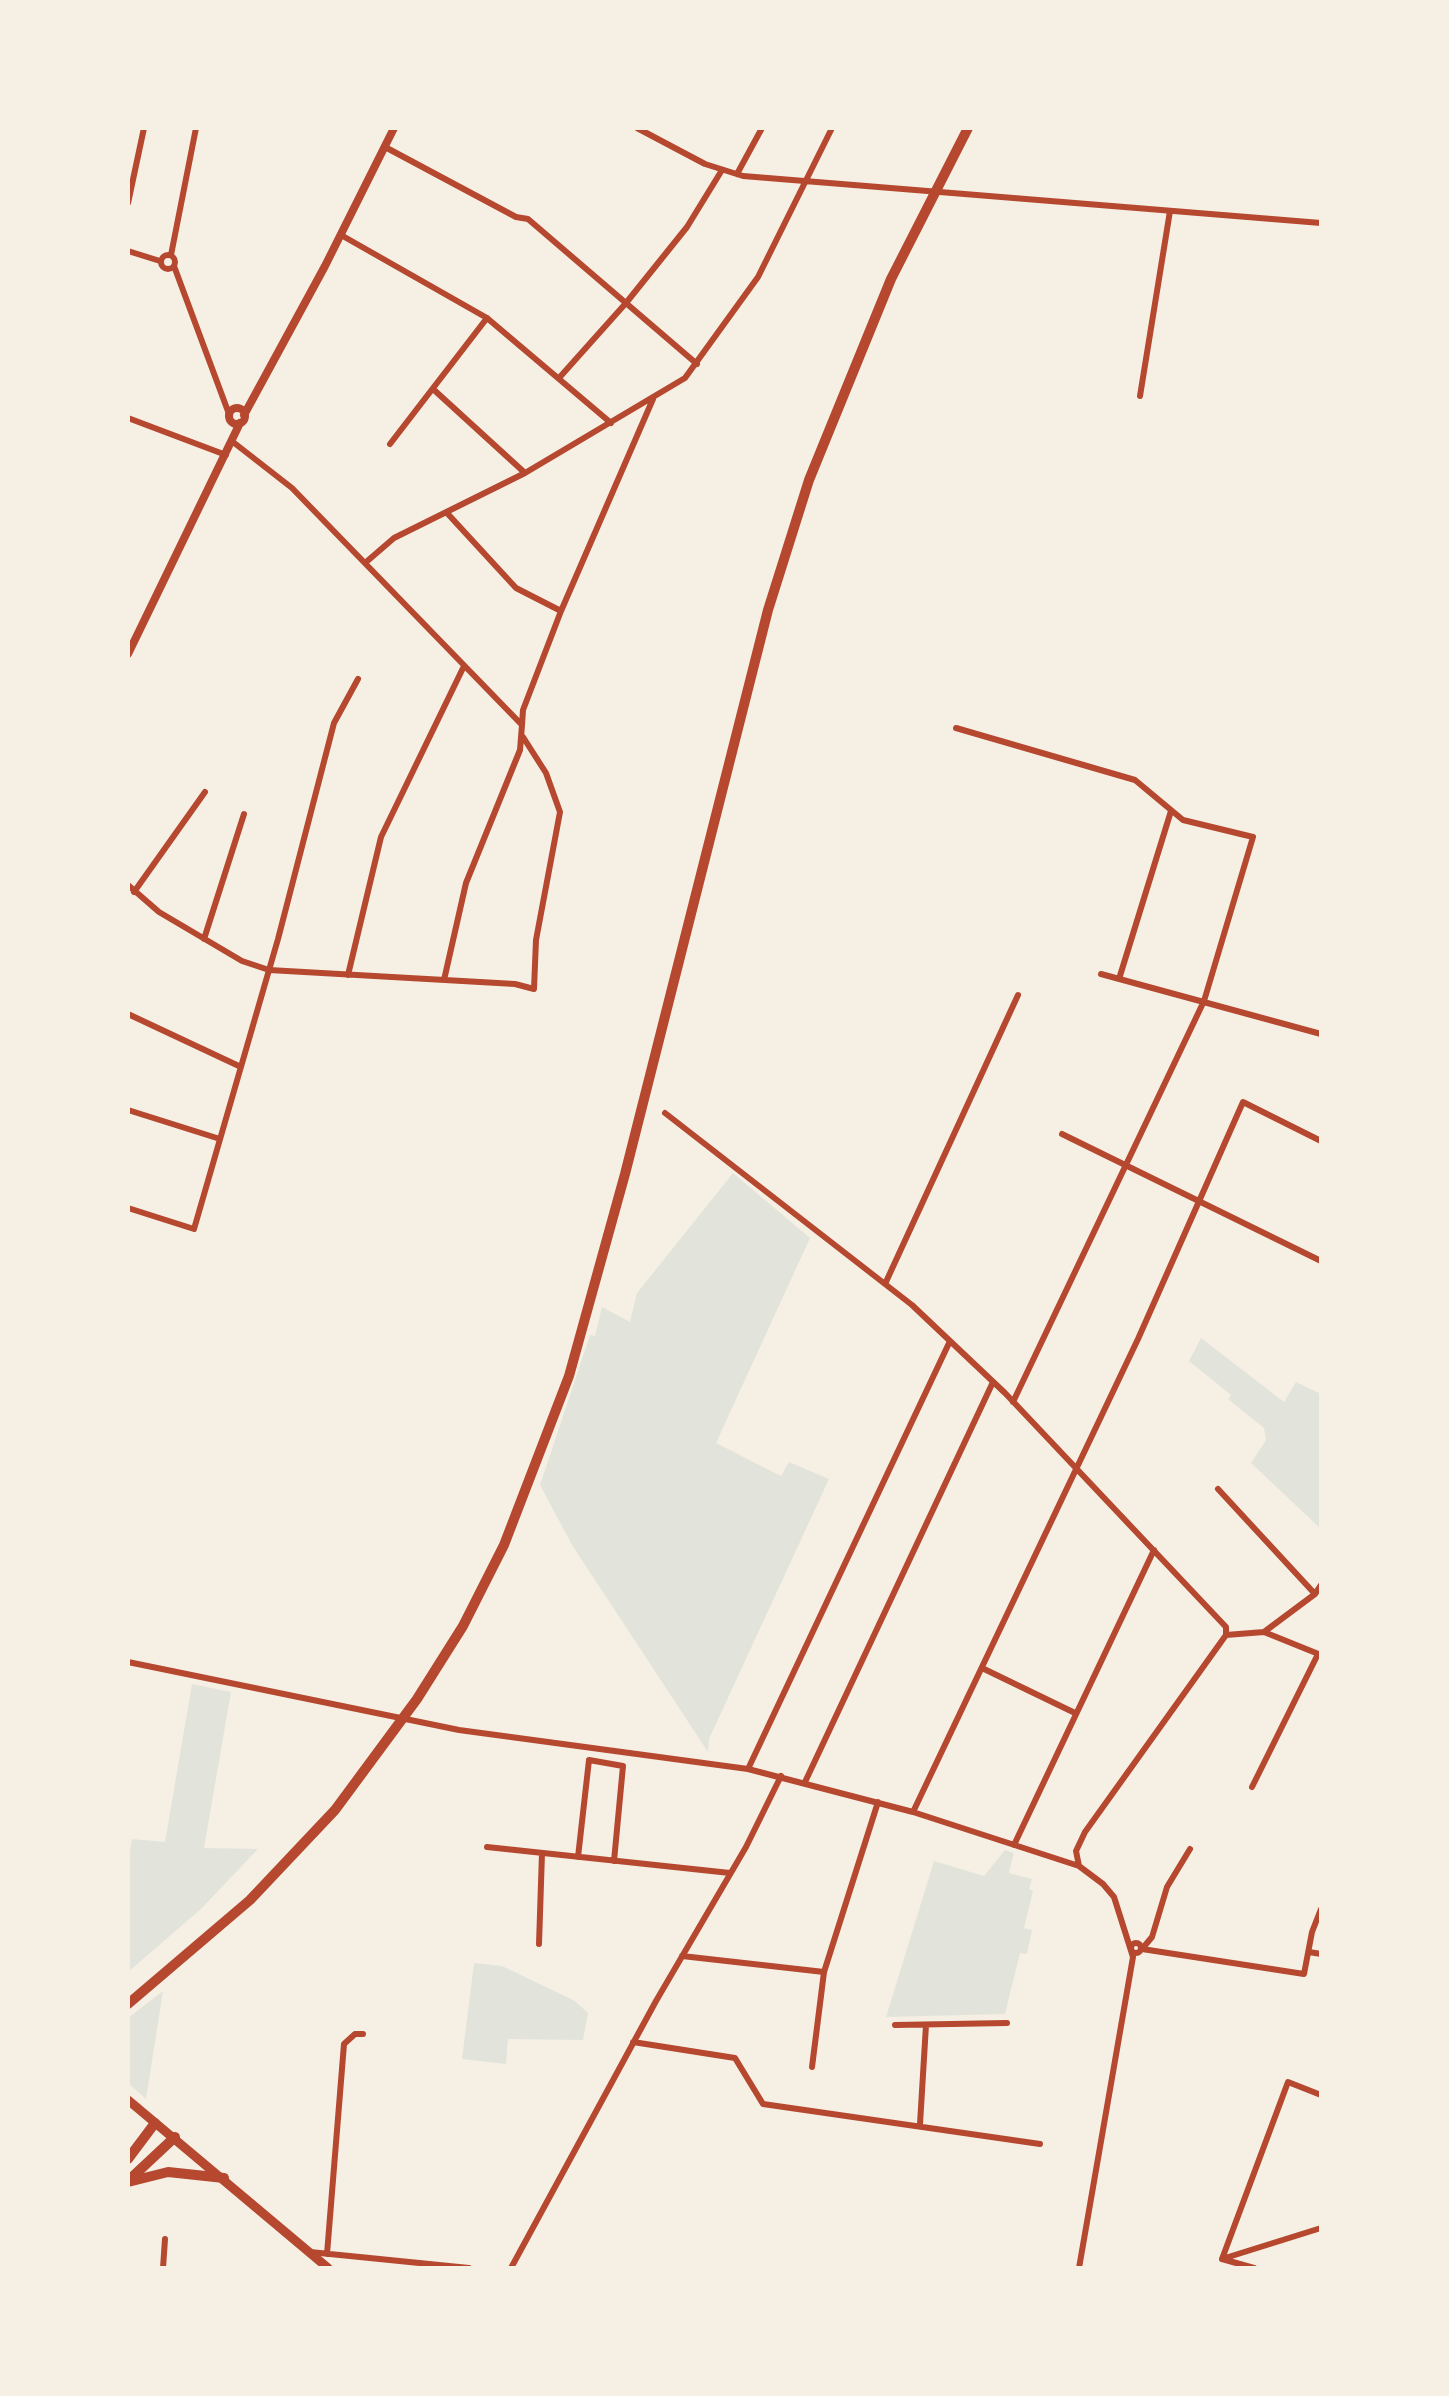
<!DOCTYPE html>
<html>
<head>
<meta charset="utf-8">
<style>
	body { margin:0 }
	#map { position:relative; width:1449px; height:2396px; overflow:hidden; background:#f6efe4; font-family:Bitter,serif }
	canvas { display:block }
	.frame { position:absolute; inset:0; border:130px solid #f6efe4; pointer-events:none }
</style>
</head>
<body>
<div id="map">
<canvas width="1449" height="2396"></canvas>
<div class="frame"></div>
</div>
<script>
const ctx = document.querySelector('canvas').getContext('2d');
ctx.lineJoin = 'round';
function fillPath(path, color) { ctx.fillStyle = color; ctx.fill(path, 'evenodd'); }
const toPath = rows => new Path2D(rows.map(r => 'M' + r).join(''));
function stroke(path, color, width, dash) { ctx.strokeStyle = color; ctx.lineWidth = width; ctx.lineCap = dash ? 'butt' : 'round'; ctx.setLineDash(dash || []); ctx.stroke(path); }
const green = toPath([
	[733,1173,810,1238,716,1443,781,1476,789,1462,829,1479,709,1739,708,1752,572,1545,540,1485,590,1335,595,1336,602,1307,630,1322,637,1293],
	[1201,1338,1284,1402,1296,1382,1321,1394,1321,1529,1251,1463,1266,1440,1264,1428,1228,1399,1231,1395,1189,1361],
	[192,1684,231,1692,204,1848,258,1849,201,1909,128,1972,128,1864,132,1839,165,1842],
	[1005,1850,1014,1853,1009,1873,1032,1879,1029,1889,1033,1891,1024,1928,1032,1930,1027,1954,1020,1953,1005,2014,886,2017,934,1861,984,1876],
	[474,1963,502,1966,575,2001,588,2013,583,2040,508,2039,506,2064,462,2059],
	[163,1991,146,2099,128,2083,128,2018]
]);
const minor = toPath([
	[637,128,705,164,743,176,1321,223],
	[385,147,516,217,528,219,697,364],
	[737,174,762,128],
	[128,203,144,128],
	[341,235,487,318,611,423],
	[128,251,160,261],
	'161 262a7 7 0 1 1 14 0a7 7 0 1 1-14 0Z',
	[171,255,196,128],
	[174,266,229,414],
	[559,378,626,303,687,227,722,170],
	[433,389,525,473],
	[1140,396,1170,211],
	[128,418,226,455],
	[233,442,292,488,522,725,520,750,466,883,444,980],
	[390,444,487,318],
	[447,513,516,588,561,611],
	[365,563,394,538,525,473,685,378,758,277,832,128],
	[522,725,523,710,561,611,653,399],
	[956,728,1135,780,1183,820,1253,837,1204,1001,1013,1402],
	[128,885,159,912,242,961,269,970,515,984,534,989,536,940,560,812,546,773,523,737],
	[134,892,205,792],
	[204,939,244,814],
	[1101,974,1321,1034],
	[348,975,381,837,464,666],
	[1119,979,1171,811],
	[128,1014,241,1067],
	[128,1110,220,1139],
	[665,1113,912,1305,1005,1393,1226,1627,1226,1635,1085,1832,1076,1851,1079,1866],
	[1062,1134,1321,1261],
	[128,1208,194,1229,278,939,334,723,358,679],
	[885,1284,1018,995],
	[1218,1489,1315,1594],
	[1264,1632,1321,1655],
	[1226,1635,1264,1632,1315,1594,1321,1585],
	[128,1662,459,1730,748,1769,913,1812,1079,1866,1103,1884,1114,1897,1133,1957,1079,2268],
	[982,1668,1075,1713],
	[748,1769,950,1341],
	[805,1782,993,1382],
	[1252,1787,1318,1654],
	[913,1812,1138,1339,1243,1102,1321,1141],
	[1014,1845,1154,1550],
	[487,1847,730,1873],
	[578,1857,589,1760,623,1766,614,1861],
	'1131 1948a5 5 0 1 1 10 0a5 5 0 1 1-10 0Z',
	[539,1944,542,1853],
	[1142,1949,1304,1974,1312,1932,1321,1909],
	[1142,1949,1152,1937,1167,1887,1190,1849],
	[1309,1952,1321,1954],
	[682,1956,824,1972],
	[895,2025,1007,2023],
	[633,2042,735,2058,763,2104,1040,2144],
	[812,2067,824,1972,878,1802],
	[920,2124,926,2025],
	[310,2252,469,2268],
	[327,2254,344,2044,355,2034,363,2034],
	[1222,2259,1321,2228],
	[163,2268,165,2239],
	[511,2268,656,2001,746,1847,781,1776],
	[1254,2268,1222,2259,1288,2082,1321,2095]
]);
const tertiary = toPath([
	'229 416a8 8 0 1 1 16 0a8 8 0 1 1-16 0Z',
	[244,415,325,266,394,128],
	[128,654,240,423]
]);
const secondary = toPath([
	[128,2100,328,2268]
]);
const trunk = toPath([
	[128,2004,250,1900,335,1810,417,1699,463,1626,504,1545,569,1376,625,1174,768,610,809,480,891,279,968,128],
	[128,2159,155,2123],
	[129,2180,175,2137],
	[128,2182,168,2172,224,2178]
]);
fillPath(green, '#e2e4dc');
stroke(minor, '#b5482f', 6);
stroke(tertiary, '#b5482f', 8);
stroke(secondary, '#b5482f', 9);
stroke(trunk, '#b5482f', 10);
</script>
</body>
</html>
